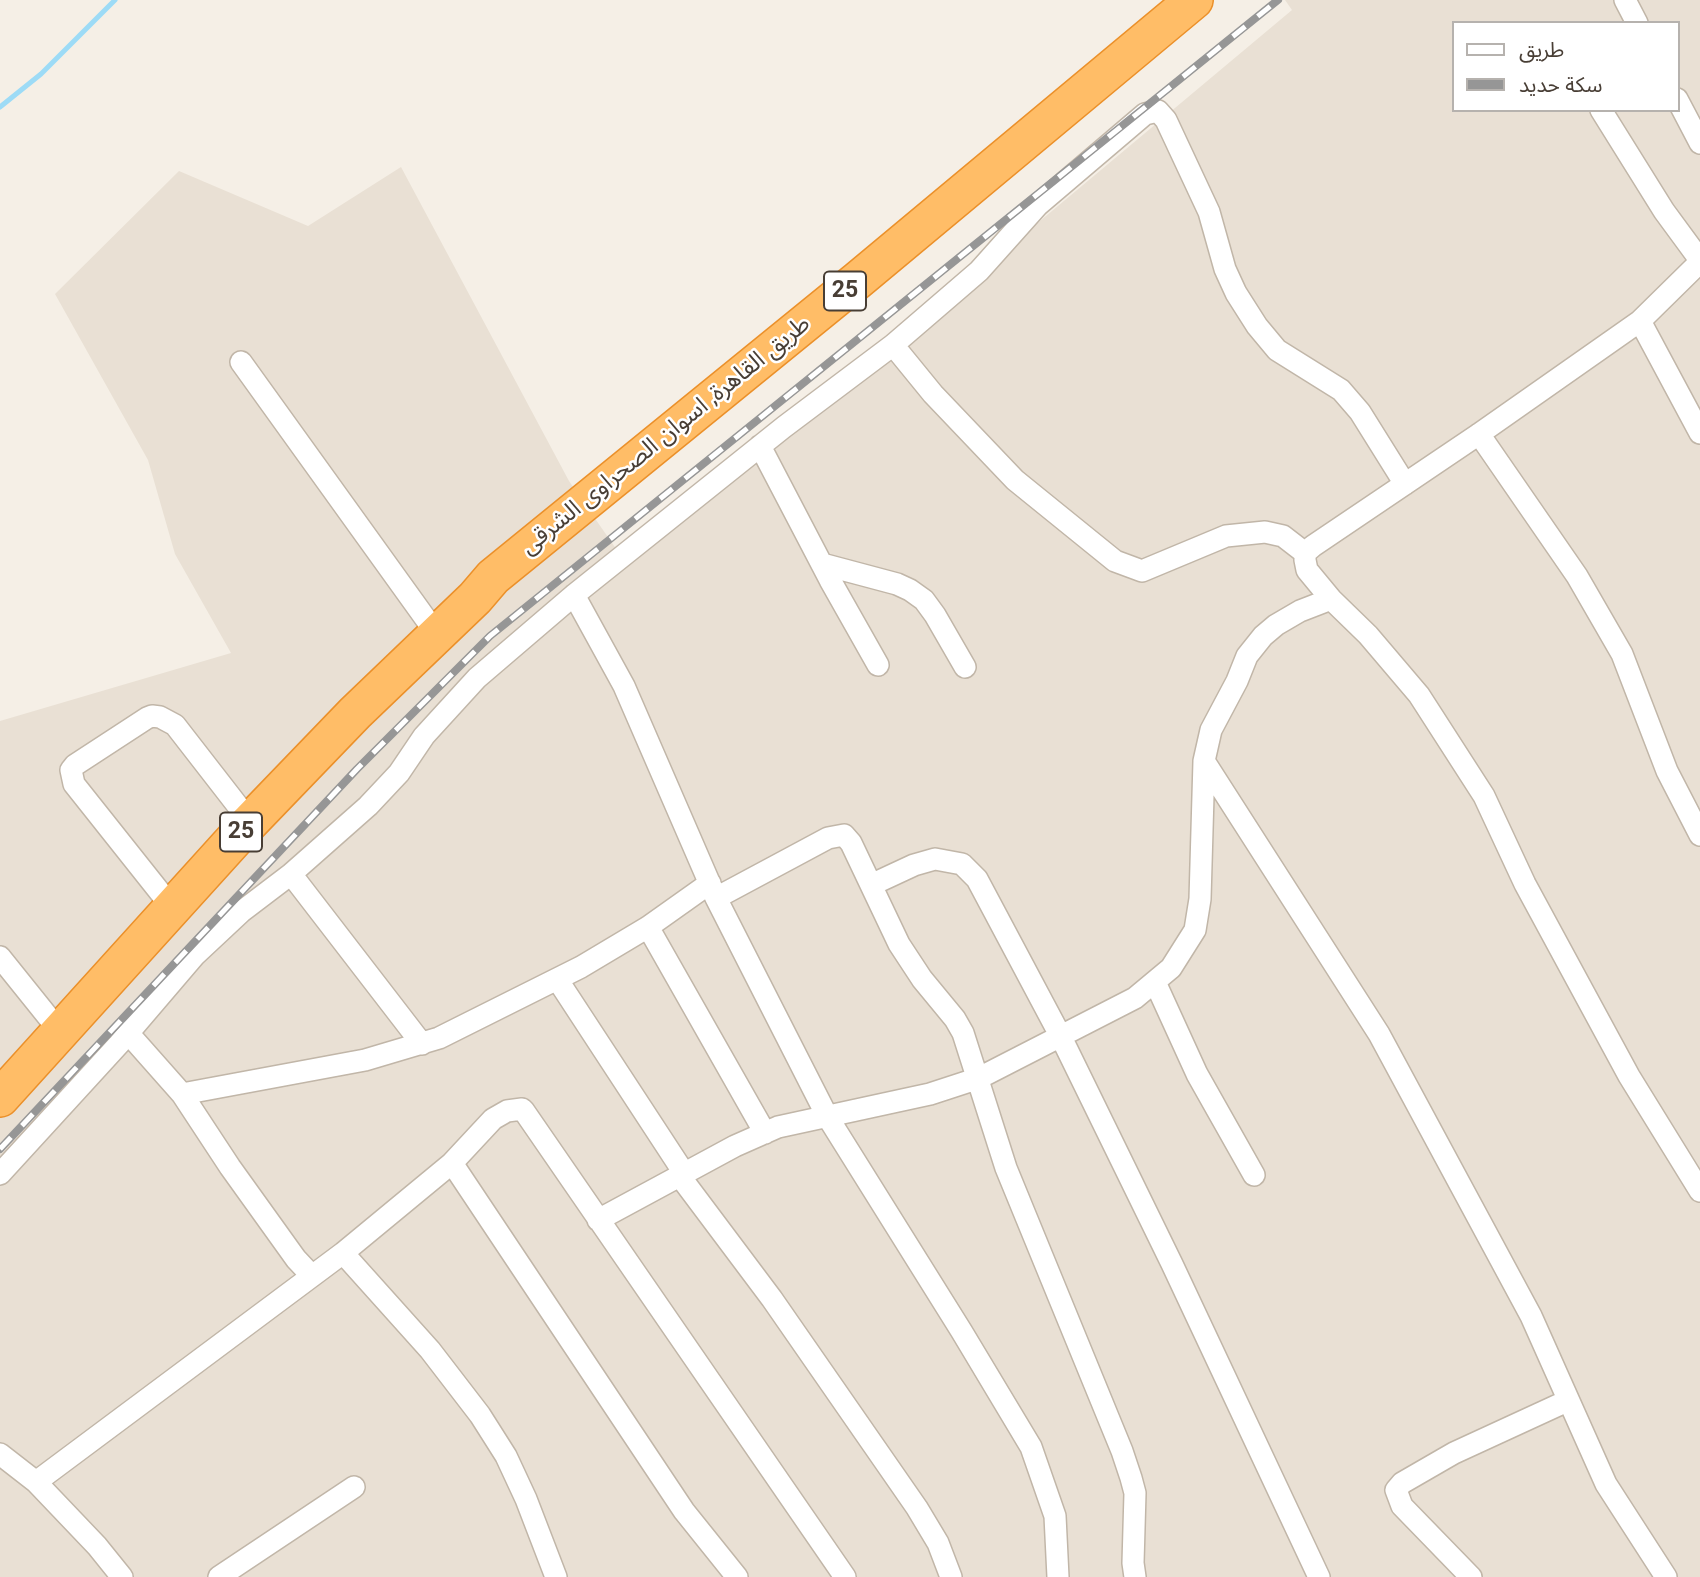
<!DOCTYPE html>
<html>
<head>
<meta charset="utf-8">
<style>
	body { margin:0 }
	#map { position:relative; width:1700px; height:1577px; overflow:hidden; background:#f5efe6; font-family:Roboto,"Noto Sans Arabic",sans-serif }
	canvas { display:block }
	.legend { position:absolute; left:1452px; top:21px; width:228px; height:91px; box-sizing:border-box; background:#fff; border:2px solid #b6b2ae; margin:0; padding:9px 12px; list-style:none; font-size:21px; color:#483e35 }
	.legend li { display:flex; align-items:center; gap:14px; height:35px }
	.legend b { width:35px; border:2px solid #b6b2ae }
</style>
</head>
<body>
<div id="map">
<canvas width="1700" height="1577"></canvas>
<ul class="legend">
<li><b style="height:9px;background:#fff"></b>طريق</li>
<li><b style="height:9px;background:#969696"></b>سكة حديد</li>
</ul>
</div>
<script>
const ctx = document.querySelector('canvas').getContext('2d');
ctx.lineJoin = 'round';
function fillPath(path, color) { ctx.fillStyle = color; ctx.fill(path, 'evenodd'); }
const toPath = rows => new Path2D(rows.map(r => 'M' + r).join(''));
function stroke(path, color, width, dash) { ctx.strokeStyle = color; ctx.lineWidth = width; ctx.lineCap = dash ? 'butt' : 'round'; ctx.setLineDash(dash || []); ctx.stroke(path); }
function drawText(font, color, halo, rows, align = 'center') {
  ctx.font = font + ' Roboto,"Noto Sans Arabic",sans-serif'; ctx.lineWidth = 5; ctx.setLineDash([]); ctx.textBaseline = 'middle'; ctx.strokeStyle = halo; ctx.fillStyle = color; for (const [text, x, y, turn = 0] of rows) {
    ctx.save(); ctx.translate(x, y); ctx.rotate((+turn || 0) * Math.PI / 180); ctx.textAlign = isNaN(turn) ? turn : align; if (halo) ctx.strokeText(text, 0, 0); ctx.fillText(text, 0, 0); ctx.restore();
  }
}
const residential = toPath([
	[1285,0,1700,0,1700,1577,0,1577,0,721,231,653,175,554,148,460,55,294,179,171,308,226,401,167,569,481,628,566,1292,10],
	[1453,23,1677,23,1677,110,1453,110]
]);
const stream = toPath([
	[0,107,41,74,115,0]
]);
const street = toPath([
	[1625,0,1637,23],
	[1677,99,1700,143],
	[1601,110,1664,211,1700,260],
	[1700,262,1640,321,1479,434,1313,546,1305,553,1305,560,1307,570,1331,599,1368,635,1419,695,1484,796,1525,884,1629,1076,1700,1191],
	[1640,321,1700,433],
	[893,345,933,394,1015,480,1115,561,1142,571,1226,536,1265,532,1283,536,1305,553],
	[241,362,428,622],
	[1479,434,1577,576,1622,654,1667,771,1700,835],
	[760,446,830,580,878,665],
	[822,564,897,584,910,590,924,600,935,615,965,667],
	[574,595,624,686,716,898,827,1116,962,1332,1031,1447,1055,1516,1058,1577],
	[1204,761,1379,1034,1531,1316,1606,1484,1666,1577],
	[291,874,422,1044],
	[871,885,914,865,935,859,962,864,977,879,1061,1037,1172,1264,1319,1577],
	[163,896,74,784,71,770,75,765,147,718,152,716,160,717,175,725,241,810],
	[716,898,828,838,844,835,851,843,899,944,922,979,955,1019,963,1033,1006,1168,1122,1451,1131,1478,1135,1493,1133,1563,1135,1577],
	[648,927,765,1133],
	[0,957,49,1018],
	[557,979,684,1173],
	[1155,982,1197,1074,1254,1175],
	[128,1033,182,1094,230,1167,296,1259,312,1276],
	[182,1094,365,1060,439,1038,581,967,648,927,710,883],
	[452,1163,493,1119,507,1111,522,1109,524,1111,845,1577],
	[0,1174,119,1044,195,955,241,912,291,874,368,806,399,773,424,736,477,678,574,595,784,427,893,345,979,271,1038,205,1145,114,1158,111,1166,120,1209,212,1225,269,1236,293,1257,326,1277,350,1341,390,1360,412,1405,484],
	[679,1175,772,1299,917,1508,938,1543,951,1577],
	[598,1220,735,1146,778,1127,930,1094,979,1078,1135,998,1171,968,1195,930,1200,899,1204,761,1211,730,1237,681,1247,656,1263,636,1276,625,1300,611,1331,599],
	[343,1253,430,1350,480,1415,506,1456,526,1499,556,1577],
	[0,1454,36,1482,97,1546,122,1577],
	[36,1482,343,1253,452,1163,684,1511,737,1577],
	[219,1577,354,1487],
	[1471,1577,1402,1506,1396,1490,1402,1483,1454,1453,1567,1401]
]);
const highway = toPath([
	[0,1098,250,822,355,713,475,598,493,577,858,280,1194,0]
]);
const rail = toPath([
	[0,1149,357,769,490,636,1278,0]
]);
const shields = [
	[845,291,42],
	[241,832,42]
];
const shieldNames = [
	["25",845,291],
	["25",241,832]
];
const streetNames = [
	["طريق القاهرة, اسوان الصحراوى الشرقى",666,436,-39]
];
fillPath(residential, '#e9e0d4');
stroke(stream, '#9ddbf6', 5);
stroke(street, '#c1b6a8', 24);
stroke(highway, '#eb902a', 40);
stroke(street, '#fff', 21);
stroke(highway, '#ffbd67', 37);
stroke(rail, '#969696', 8);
stroke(rail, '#fff', 5, [16]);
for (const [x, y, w] of shields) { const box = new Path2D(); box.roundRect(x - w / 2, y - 19.5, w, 39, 5); ctx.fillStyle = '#fff'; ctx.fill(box); stroke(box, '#483e35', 2); }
drawText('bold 23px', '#483e35', null, shieldNames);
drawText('24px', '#483e35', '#fff', streetNames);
</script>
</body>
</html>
